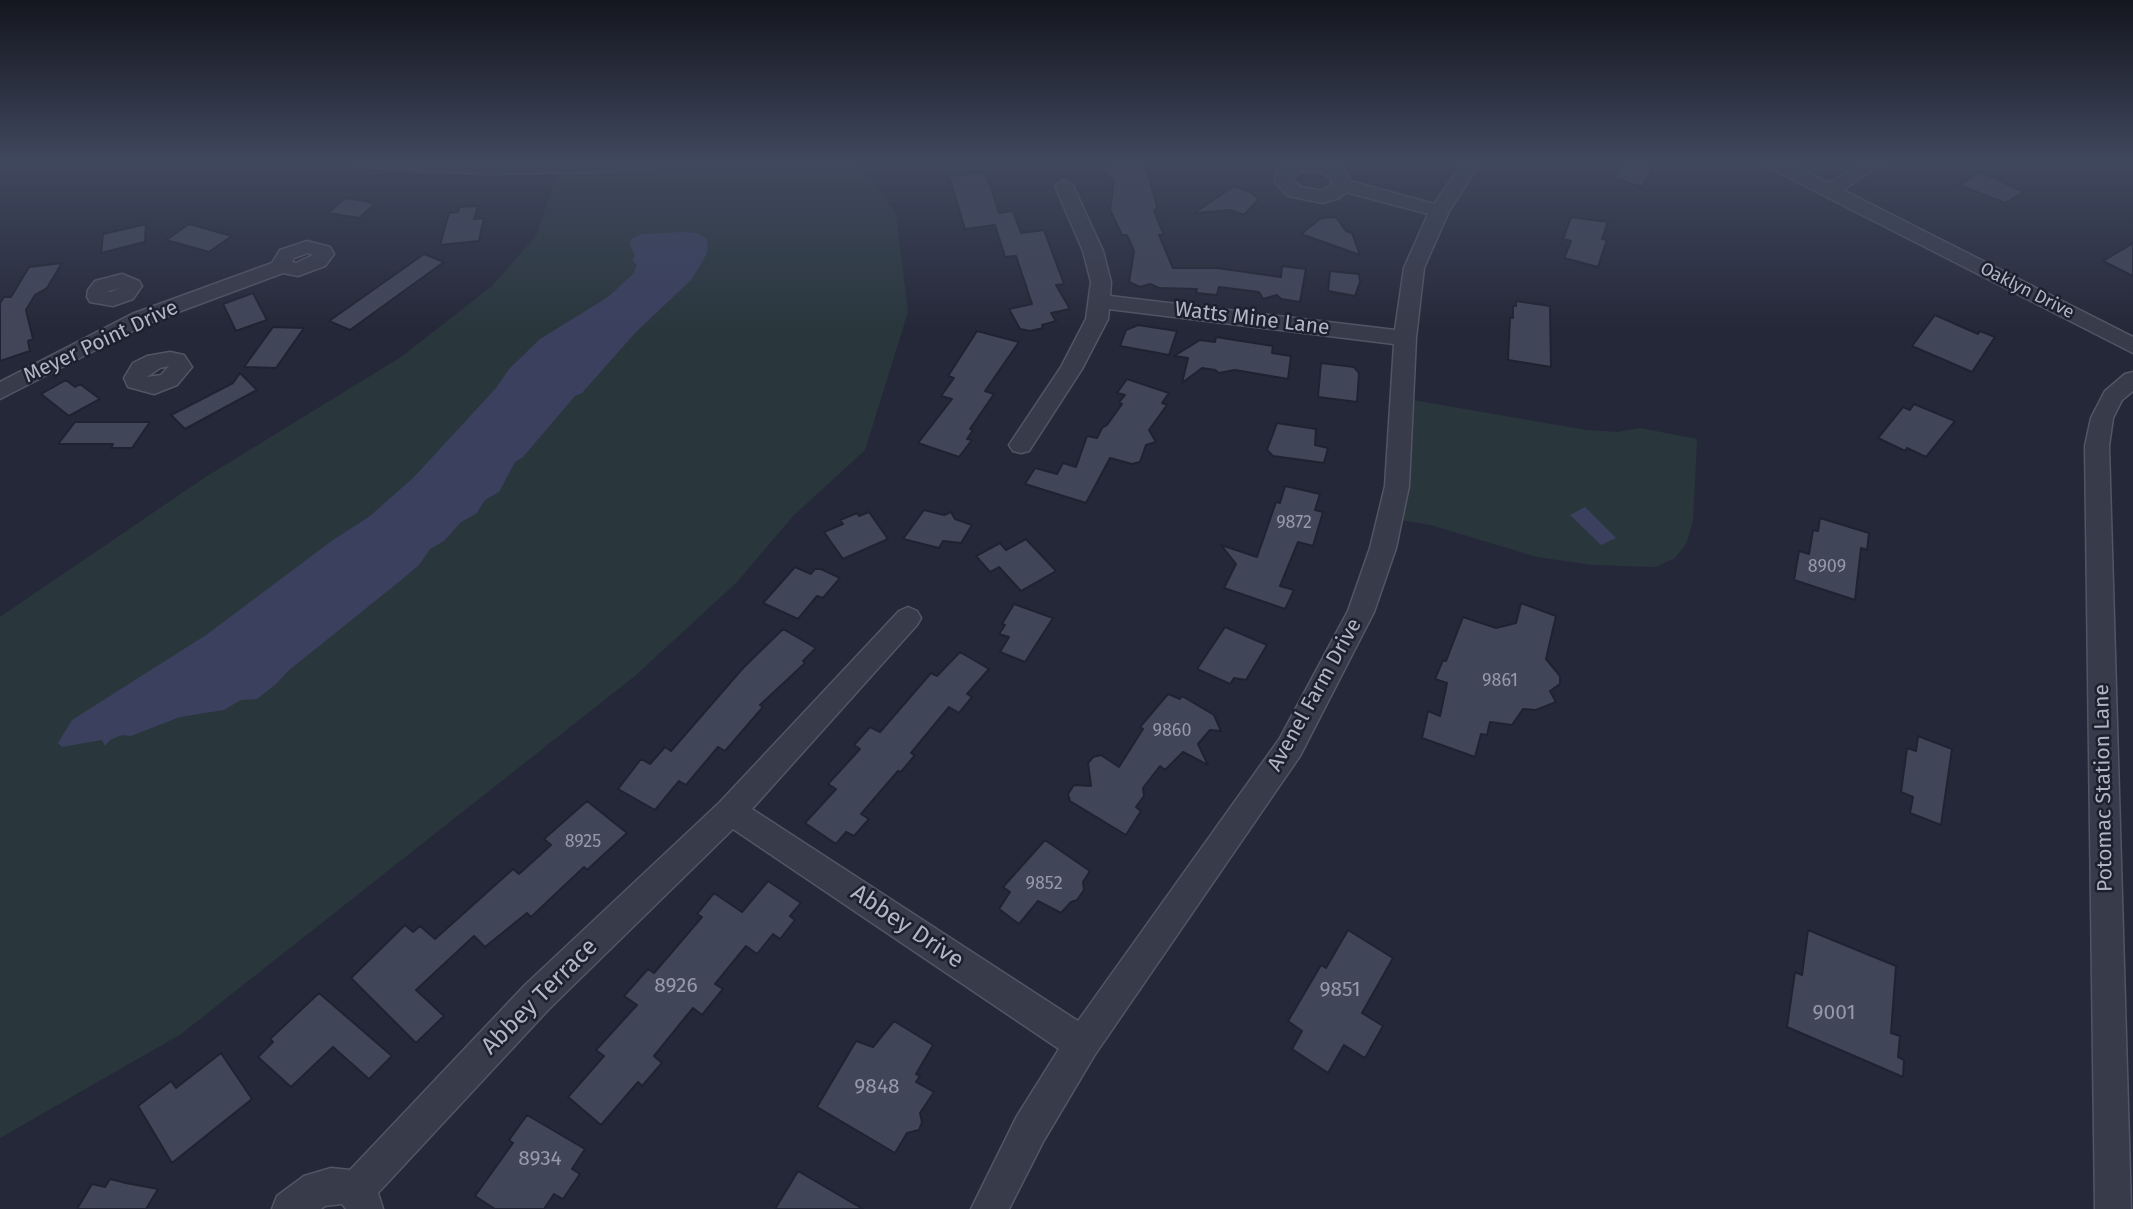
<!DOCTYPE html>
<html>
<head>
<meta charset="utf-8">
<style>
	body { margin:0 }
	canvas { display:block; background:#252838 }
</style>
</head>
<body>
<canvas width="2133" height="1209"></canvas>
<script>
const ctx = document.querySelector('canvas').getContext('2d');
ctx.lineJoin = 'round';
function fillPath(path, color) { ctx.fillStyle = color; ctx.fill(path, 'evenodd'); }
const toPath = rows => new Path2D(rows.map(r => 'M' + r).join(''));
function stroke(path, color, width, dash) { ctx.strokeStyle = color; ctx.lineWidth = width; ctx.lineCap = dash ? 'butt' : 'round'; ctx.setLineDash(dash || []); ctx.stroke(path); }
function drawText(font, color, halo, rows, align = 'center') {
  ctx.font = font + ' "Fira Sans",sans-serif'; ctx.lineWidth = 5; ctx.setLineDash([]); ctx.textBaseline = 'middle'; ctx.strokeStyle = halo; ctx.fillStyle = color; for (const [text, x, y, turn = 0] of rows) {
    ctx.save(); ctx.translate(x, y); ctx.rotate((+turn || 0) * Math.PI / 180); ctx.textAlign = isNaN(turn) ? turn : align; if (halo) ctx.strokeText(text, 0, 0); ctx.fillText(text, 0, 0); ctx.restore();
  }
}
const green = toPath([
	[562,161,854,161,867,173,896,215,908,312,865,450,793,516,737,582,636,675,181,1034,0,1138,0,617,204,478,401,357,492,286,536,236],
	[1407,399,1586,430,1617,432,1640,428,1697,439,1693,521,1686,544,1675,558,1656,567,1593,565,1537,557,1431,525,1394,519]
]);
const water = toPath([
	[684,232,697,233,706,238,708,246,706,255,692,279,636,332,582,393,575,396,523,457,515,462,499,492,485,500,476,514,461,522,444,541,430,549,419,565,400,581,288,671,276,684,257,699,241,700,224,710,180,717,131,736,122,735,110,740,105,746,102,740,62,747,58,743,72,720,206,635,333,540,370,516,414,477,496,388,509,369,540,339,608,297,633,274,637,265,632,260,635,256,630,244,631,239,641,234],
	[1585,507,1616,538,1601,545,1570,515]
]);
const building = toPath([
	[1122,161,1137,161,1147,170,1157,207,1154,211,1164,235,1159,235,1173,268,1217,268,1281,277,1282,266,1306,269,1300,302,1281,299,1277,295,1263,299,1259,292,1219,287,1217,295,1196,293,1197,289,1159,288,1150,284,1140,287,1129,282,1134,251,1127,235,1122,235,1110,210,1114,181,1099,169,1122,161],
	[1624,161,1649,161,1647,165,1654,167,1642,187,1613,178,1624,161],
	[986,172,999,213,1013,211,1021,233,1044,230,1064,284,1056,285,1070,309,1051,313,1056,321,1042,325,1043,328,1030,331,1020,329,1009,309,1032,304,1016,256,1005,257,995,225,965,229,949,176,986,172],
	[1981,172,2024,192,2005,203,1959,185,1981,172],
	[1234,186,1250,192,1259,199,1244,215,1231,210,1194,213,1234,186],
	[345,198,366,201,375,204,359,218,328,213,345,198],
	[478,206,474,219,484,218,479,241,440,245,449,213,458,212,459,207,478,206],
	[1336,217,1346,231,1352,233,1360,255,1301,234,1321,218,1336,217],
	[1571,217,1608,222,1602,239,1607,240,1598,267,1564,258,1571,241,1563,239,1571,217],
	[146,224,145,242,101,253,103,234,146,224],
	[189,224,232,236,209,252,166,240,189,224],
	[2133,243,2133,276,2103,261,2133,243],
	[424,254,444,262,350,330,329,321,424,254],
	[62,263,47,288,35,295,26,310,33,339,28,341,30,351,0,361,0,303,4,297,11,297,29,267,62,263],
	[1330,271,1359,274,1360,282,1355,296,1328,291,1330,271],
	[253,293,267,320,236,331,223,304,253,293],
	[1516,301,1550,306,1551,367,1508,360,1510,317,1513,318,1513,306,1516,306,1516,301],
	[1935,315,1978,334,1980,331,1995,337,1972,372,1912,346,1935,315],
	[1138,325,1177,331,1169,355,1120,346,1126,330,1138,325],
	[273,327,304,328,276,368,244,367,273,327],
	[977,331,1019,342,985,391,994,394,970,429,973,430,967,439,972,440,959,457,918,443,952,399,941,396,954,378,948,376,977,331],
	[1216,337,1273,346,1272,353,1291,356,1288,379,1235,370,1219,373,1215,370,1202,368,1182,383,1188,358,1174,356,1200,340,1215,342,1216,337],
	[1321,363,1354,367,1359,373,1357,402,1318,397,1321,363],
	[240,373,257,390,185,429,171,415,233,383,240,373],
	[1127,379,1169,393,1162,403,1167,405,1149,430,1156,442,1146,445,1140,462,1132,464,1110,458,1086,503,1025,484,1035,468,1057,474,1063,463,1076,467,1087,436,1097,438,1102,428,1107,425,1122,404,1119,402,1125,395,1117,393,1127,379],
	[66,380,75,387,80,384,100,399,69,416,41,394,66,380],
	[1914,404,1955,421,1926,457,1907,448,1905,451,1878,438,1903,407,1910,410,1914,404],
	[75,422,150,422,132,448,111,448,113,444,58,444,75,422],
	[1277,423,1316,429,1315,445,1328,448,1324,463,1273,456,1267,450,1277,423],
	[1285,486,1320,494,1315,510,1323,512,1313,546,1298,542,1280,586,1294,590,1285,609,1224,588,1236,564,1221,545,1257,557,1276,502,1280,503,1285,486],
	[924,510,944,515,951,512,955,519,972,525,961,543,943,541,939,548,903,539,924,510],
	[869,512,888,539,843,559,824,532,843,524,840,520,857,513,859,516,869,512],
	[1820,518,1869,533,1867,550,1861,548,1855,600,1794,580,1799,551,1809,554,1813,530,1818,531,1820,518],
	[1026,539,1056,571,1021,591,999,567,990,572,976,556,1000,543,1006,550,1026,539],
	[795,567,811,574,815,569,821,569,840,578,823,598,817,596,798,619,763,603,795,567],
	[1521,603,1556,616,1546,659,1560,676,1560,684,1550,691,1556,702,1536,710,1523,709,1512,725,1490,722,1487,735,1481,734,1475,757,1422,738,1428,711,1440,716,1447,683,1435,679,1443,660,1446,661,1463,617,1496,628,1516,623,1521,603],
	[1014,604,1053,618,1025,662,1000,652,1009,637,999,634,1005,625,1002,624,1014,604],
	[1225,627,1267,645,1246,680,1234,678,1230,684,1197,669,1225,627],
	[783,629,816,648,803,661,805,663,760,705,763,707,725,751,718,747,686,785,679,781,655,810,618,789,641,759,650,764,665,747,671,751,743,668,783,629],
	[960,652,989,669,967,694,972,697,959,713,949,707,911,753,915,755,901,772,898,771,861,814,869,819,854,836,846,832,836,844,805,823,836,789,828,784,860,749,854,745,870,727,880,732,931,673,937,676,960,652],
	[1168,694,1180,699,1182,696,1214,715,1221,731,1210,730,1198,744,1208,765,1183,752,1165,770,1160,766,1143,788,1144,796,1136,807,1141,811,1126,835,1070,801,1068,794,1074,785,1091,786,1088,763,1093,757,1101,755,1119,767,1143,729,1140,727,1168,694],
	[1918,736,1952,749,1941,825,1910,813,1913,797,1901,792,1907,748,1916,751,1918,736],
	[587,801,627,833,587,870,584,867,531,917,527,913,485,947,474,936,416,990,444,1016,416,1043,351,978,405,925,413,932,420,926,435,939,513,869,519,874,551,845,544,839,587,801],
	[1045,840,1090,871,1083,882,1084,890,1077,900,1071,902,1061,913,1038,901,1019,924,999,909,1010,892,1003,887,1045,840],
	[768,881,801,903,790,916,795,920,780,939,773,934,757,954,746,946,715,984,723,989,702,1015,693,1008,654,1056,662,1063,642,1086,638,1082,601,1125,568,1097,604,1056,596,1050,637,1005,624,996,648,969,654,973,702,917,697,914,714,893,742,912,768,881],
	[1348,930,1393,958,1362,1013,1383,1026,1365,1058,1344,1045,1328,1073,1292,1049,1302,1031,1288,1021,1321,965,1326,968,1348,930],
	[1808,930,1896,966,1891,1033,1900,1036,1898,1057,1904,1060,1903,1077,1787,1027,1795,972,1802,975,1808,930],
	[319,993,392,1056,369,1079,333,1047,291,1087,258,1057,273,1042,270,1039,319,993],
	[894,1021,933,1045,916,1074,920,1076,916,1082,934,1092,920,1113,922,1122,919,1130,907,1133,895,1153,817,1107,856,1041,873,1047,894,1021],
	[221,1053,252,1099,172,1163,138,1106,171,1081,176,1088,221,1053],
	[527,1115,585,1149,572,1169,580,1174,563,1199,554,1194,544,1209,495,1209,475,1196,513,1143,509,1140,527,1115],
	[798,1171,863,1209,775,1209,798,1171],
	[110,1179,126,1183,158,1189,146,1209,77,1209,92,1184,105,1187,110,1179]
]);
const minor = toPath([
	[352,161,484,162,662,161,653,167,598,172,484,174,361,167,352,161],
	[1293,161,1333,163,1346,171,1350,181,1434,204,1464,161,1482,161,1449,211,1424,268,1416,338,1409,486,1396,548,1374,612,1300,756,1094,1056,1043,1142,1009,1209,971,1209,1017,1116,1059,1049,733,829,549,1009,378,1193,383,1209,346,1209,342,1204,325,1206,321,1209,272,1209,277,1196,304,1176,331,1168,350,1170,525,985,720,802,899,611,908,607,917,611,921,618,917,625,752,809,1078,1021,1280,738,1348,611,1370,548,1385,486,1394,344,1109,309,1108,319,1082,369,1029,451,1021,453,1013,451,1009,445,1061,367,1086,319,1091,282,1083,251,1055,186,1064,180,1073,186,1103,251,1111,282,1110,296,1395,330,1404,268,1428,214,1346,192,1339,198,1323,203,1288,196,1275,182,1275,176,1280,167,1293,161],
	[1303,171,1322,172,1330,178,1332,184,1322,191,1301,187,1293,180,1293,176,1303,171],
	[1762,161,1785,161,1829,183,1865,161,1886,161,1843,190,2133,337,2133,353,1764,165,1762,161],
	[307,241,330,247,334,254,325,266,298,276,283,273,146,324,0,399,0,382,132,314,272,263,280,250,307,241],
	[308,253,313,255,296,263,292,262,294,258,308,253],
	[122,274,139,281,142,286,133,299,113,306,90,302,87,297,88,290,95,281,122,274],
	[120,288,111,292,108,292,109,291,120,288],
	[170,352,184,355,192,367,177,385,154,394,128,387,124,378,133,363,147,356,170,352],
	[169,366,161,375,147,377,160,368,169,366],
	[2133,372,2133,391,2122,400,2113,418,2109,446,2131,1209,2095,1209,2085,446,2091,418,2105,391,2125,374,2133,372]
]);
const farStreetnames = [
	["Oaklyn Drive",2027,291,27]
];
const numberNames = [
	["9872",1294,523],
	["8909",1827,567],
	["9861",1500,681],
	["9860",1172,731],
	["8925",583,842],
	["9852",1044,884]
];
const streetNames = [
	["Watts Mine Lane",1252,319,7],
	["Meyer Point Drive",101,342,-25],
	["Avenel Farm Drive",1315,695,-61],
	["Potomac Station Lane",2104,788,-91]
];
const nearNumbernames = [
	["8926",676,986],
	["9851",1340,990],
	["9001",1834,1013],
	["9848",877,1087],
	["8934",540,1159]
];
const nearStreetnames = [
	["Abbey Drive",907,927,34],
	["Abbey Terrace",540,997,-45]
];
fillPath(green, '#29363c');
fillPath(water, '#3a405e');
fillPath(building, '#414558');
stroke(building, '#1f2230', 2);
stroke(minor, '#535564', 3);
fillPath(minor, '#383b49');
const sky = ctx.createLinearGradient(0, 0, 0, 330);
sky.addColorStop(0, '#14161f');
sky.addColorStop(0.49, '#40485e');
sky.addColorStop(1, '#40485e00');
ctx.fillStyle = sky;
ctx.fillRect(0, 0, 2133, 330);
drawText('18px', '#b3b5c5', '#1d202e', farStreetnames);
drawText('18px', '#9699aa', null, numberNames);
drawText('21px', '#b3b5c5', '#1d202e', streetNames);
drawText('21px', '#9699aa', null, nearNumbernames);
drawText('24px', '#b3b5c5', '#1d202e', nearStreetnames);
</script>
</body>
</html>
